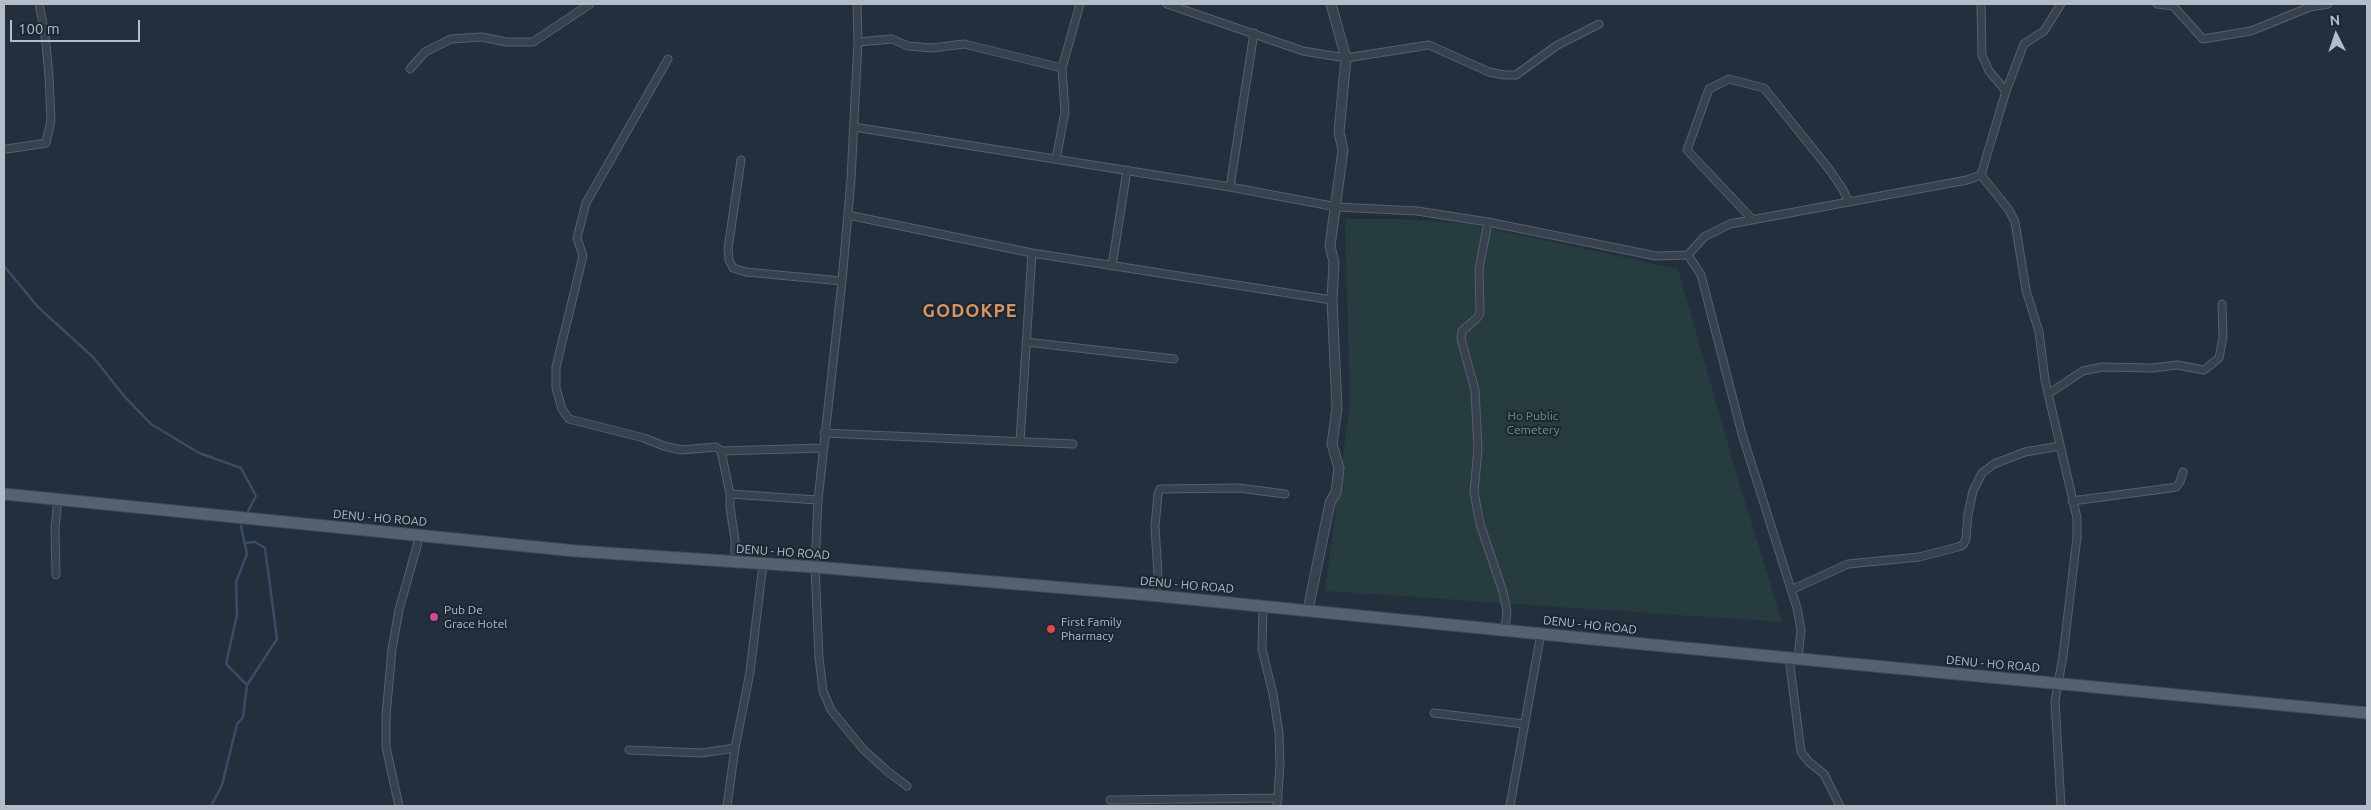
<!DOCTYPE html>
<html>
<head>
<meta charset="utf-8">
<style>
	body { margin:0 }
	#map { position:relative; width:2371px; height:810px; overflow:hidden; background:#242f3e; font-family:Ubuntu,sans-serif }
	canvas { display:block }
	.frame { position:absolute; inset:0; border:5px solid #b4bcc9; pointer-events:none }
	.north { position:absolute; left:2311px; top:10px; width:50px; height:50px; -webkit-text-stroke:4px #1d2633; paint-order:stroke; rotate:356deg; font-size:14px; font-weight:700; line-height:20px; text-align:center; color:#b4bcc9 }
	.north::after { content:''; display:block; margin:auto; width:18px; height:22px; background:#b4bcc9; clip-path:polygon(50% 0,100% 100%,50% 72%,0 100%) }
	.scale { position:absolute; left:10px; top:20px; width:130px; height:22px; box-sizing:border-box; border:2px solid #b4bcc9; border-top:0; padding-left:6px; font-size:15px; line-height:18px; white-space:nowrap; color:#b4bcc9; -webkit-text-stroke:4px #1d2633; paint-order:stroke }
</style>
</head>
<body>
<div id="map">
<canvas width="2371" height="810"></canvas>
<div class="frame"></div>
<div class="north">N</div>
<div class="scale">100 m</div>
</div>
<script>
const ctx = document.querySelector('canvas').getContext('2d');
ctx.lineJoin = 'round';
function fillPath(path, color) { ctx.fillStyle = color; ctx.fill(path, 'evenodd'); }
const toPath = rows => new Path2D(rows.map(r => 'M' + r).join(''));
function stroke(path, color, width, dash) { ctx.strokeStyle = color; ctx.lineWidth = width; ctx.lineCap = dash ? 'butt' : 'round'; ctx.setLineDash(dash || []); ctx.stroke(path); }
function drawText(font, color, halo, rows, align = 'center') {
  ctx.font = font + ' Ubuntu,sans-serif'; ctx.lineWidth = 4; ctx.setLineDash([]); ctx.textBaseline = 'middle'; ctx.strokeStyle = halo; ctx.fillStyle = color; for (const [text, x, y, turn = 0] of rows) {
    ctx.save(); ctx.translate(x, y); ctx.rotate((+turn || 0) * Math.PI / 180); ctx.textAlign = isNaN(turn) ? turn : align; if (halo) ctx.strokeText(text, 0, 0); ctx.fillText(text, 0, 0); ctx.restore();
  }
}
const green = toPath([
	[1345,219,1401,219,1469,224,1678,269,1738,479,1782,622,1325,591,1350,404]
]);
const stream = toPath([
	[4,266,38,307,94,358,124,396,151,424,199,453,241,468,256,496,248,511],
	[244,543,255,542,265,548,277,639,247,685],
	[211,806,222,785,237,724,243,717,247,685,226,664,237,615,236,582,247,554,241,526]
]);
const minor = toPath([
	[857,4,858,42,851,179,842,281,818,500,815,567,819,657,823,691,831,710,863,749,887,771,907,786],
	[1167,4,1303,51,1346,58,1429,45,1489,72,1504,75,1516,75,1556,46,1599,24],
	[1981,4,1982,55,1989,71,2006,91],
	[2157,4,2173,6,2203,39,2251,31,2310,7,2328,4],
	[858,42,892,39,908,46,932,48,964,44,1062,68,1065,112,1056,159],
	[668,59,586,203,577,238,583,256,556,367,556,388,562,409,569,419,644,438,664,446,681,450,716,447,721,451,730,494,730,507,735,540,735,563],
	[1062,68,1080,4],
	[410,69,425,52,451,39,482,37,506,42,533,42,590,4],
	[854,127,1230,187,1337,207,1417,211,1488,222,1656,256,1688,255,1704,237,1730,224,1967,180,1981,175],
	[7,149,46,143,51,120,49,76,45,34,39,4],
	[741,160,728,249,729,260,733,268,746,272,842,281],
	[1981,175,2009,210,2015,222,2026,290,2039,332,2045,380,2077,518,2077,537,2063,656,2055,701,2061,806],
	[1981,175,2006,91,2024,44,2044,31,2061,4],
	[1230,187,1254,33],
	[848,215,1032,253,1332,300],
	[1752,219,1687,150,1709,89,1729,79,1764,88,1829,169,1842,188,1849,202],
	[1488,222,1479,269,1480,313,1477,318,1462,331,1461,339,1475,390,1478,449,1474,492,1480,524,1503,592,1507,611,1505,629],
	[1688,255,1701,275,1742,434,1797,608,1801,630,1798,658],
	[1112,266,1127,170],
	[1026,342,1174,359],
	[2048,394,2083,371,2102,367,2152,368,2177,365,2204,370,2219,358,2223,337,2222,304],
	[824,433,1073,444],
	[1020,441,1032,253],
	[721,451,822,448],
	[730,494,818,500],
	[2072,501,2170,488,2176,487,2180,482,2183,472],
	[56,575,55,528,58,499],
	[1791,590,1848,564,1919,557,1958,547,1963,545,1966,539,1968,514,1973,491,1982,473,1994,464,2025,452,2060,446],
	[1156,595,1158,576,1155,526,1158,494,1160,489,1239,488,1285,494],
	[1263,605,1262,649,1273,694,1279,733,1280,765,1277,806],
	[1789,658,1801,752,1809,762,1824,774,1840,806],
	[1434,713,1524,724],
	[629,750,702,753,735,748],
	[1110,800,1278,798],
	[399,806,386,747,386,716,392,649,399,610,420,535],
	[727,806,735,748,750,672,763,564],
	[1510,806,1541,633]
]);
const tertiary = toPath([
	[1308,610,1330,503,1336,492,1339,468,1332,444,1337,408,1332,300,1334,262,1330,246,1343,150,1339,132,1346,58,1331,4]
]);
const primary = toPath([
	[4,494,576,551,815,567,1149,595,1643,644,2367,713]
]);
const markers = [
	[434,617,5,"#d1479c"],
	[1051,629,5,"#e0444e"]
];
const parkNames = [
	["Ho Public",1533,416],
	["Cemetery",1533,430]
];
const streetNames = [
	["DENU - HO ROAD",380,518,5],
	["DENU - HO ROAD",783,552,4],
	["DENU - HO ROAD",1187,585,5],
	["DENU - HO ROAD",1590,625,6],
	["DENU - HO ROAD",1993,664,5]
];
const poiNames = [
	["Pub De",444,610],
	["Grace Hotel",444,624],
	["First Family",1061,622],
	["Pharmacy",1061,636]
];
const districtNames = [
	["GODOKPE",970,311]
];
fillPath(green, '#263c3f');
stroke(stream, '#394c67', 2.5);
stroke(minor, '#565f6c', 9);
stroke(tertiary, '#565f6c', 11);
stroke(primary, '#414a57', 13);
stroke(minor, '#38414e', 7);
stroke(tertiary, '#38414e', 9);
stroke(primary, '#56606e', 11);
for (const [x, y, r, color] of markers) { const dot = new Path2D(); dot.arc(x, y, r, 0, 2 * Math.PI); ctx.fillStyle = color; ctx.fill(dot); stroke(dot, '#1d2633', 2); }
drawText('12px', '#6b9a76', '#1d2633', parkNames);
drawText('12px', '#b4bcc9', '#1d2633', streetNames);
drawText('12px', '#b4bcc9', '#1d2633', poiNames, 'left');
ctx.letterSpacing = '1px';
drawText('bold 18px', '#d59563', '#1d2633', districtNames);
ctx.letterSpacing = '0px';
</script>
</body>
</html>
